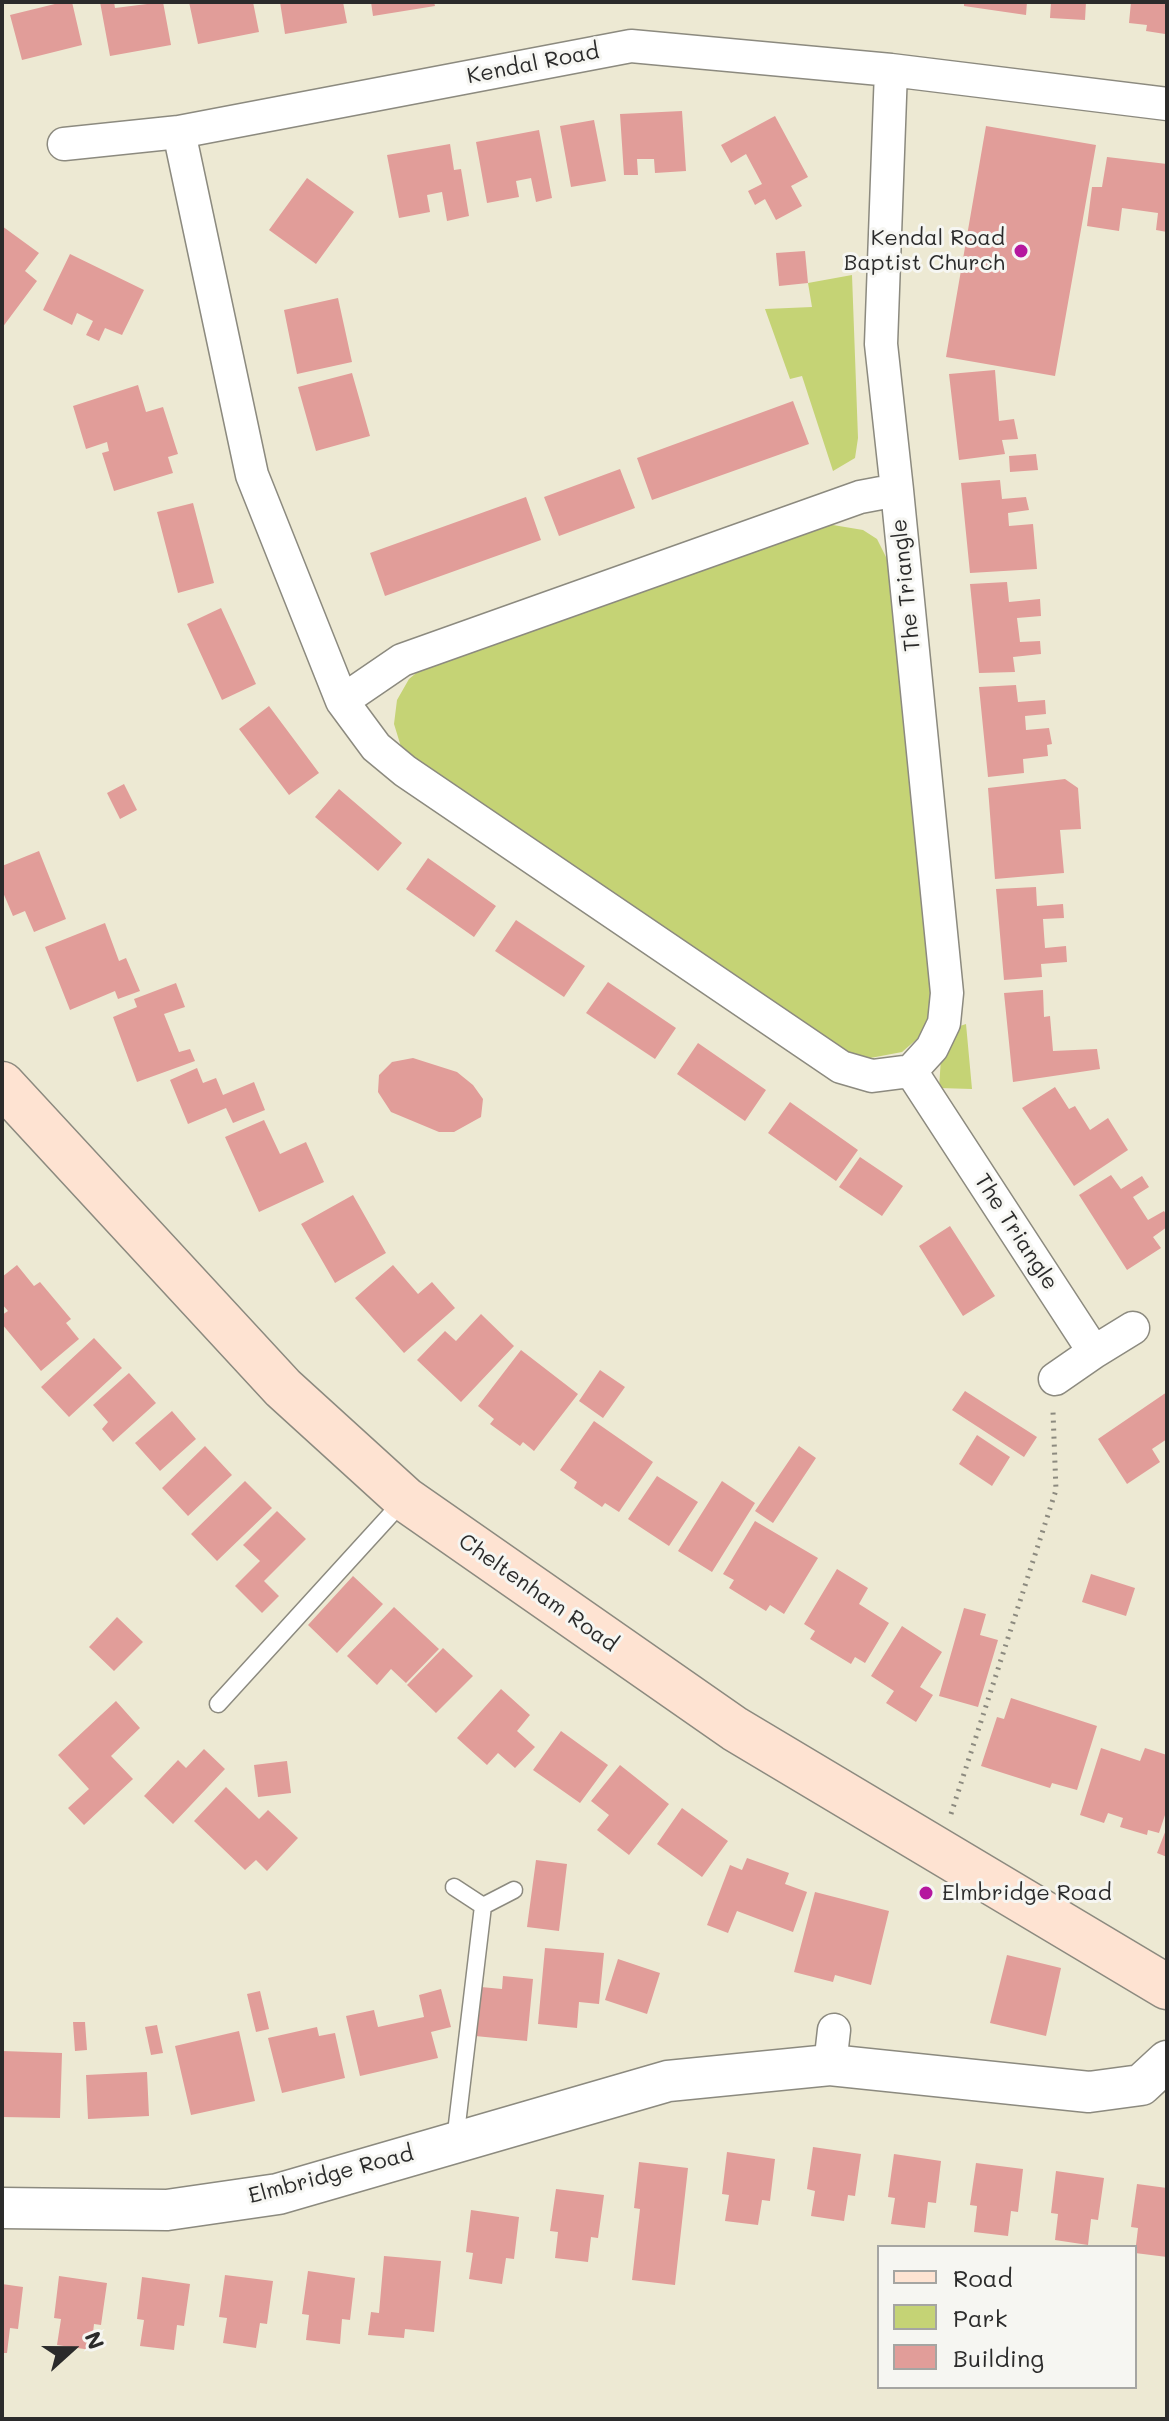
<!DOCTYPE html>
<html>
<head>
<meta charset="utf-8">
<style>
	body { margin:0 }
	#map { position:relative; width:1169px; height:2421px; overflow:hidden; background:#ede9d3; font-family:Mali,sans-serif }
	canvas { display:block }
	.frame { position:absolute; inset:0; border:4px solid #2b2b2b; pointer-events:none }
	.legend { position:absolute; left:877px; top:2245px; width:260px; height:144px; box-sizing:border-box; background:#f6f6f2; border:2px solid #a5a5a2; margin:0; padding:10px 14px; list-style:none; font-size:24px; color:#2b2b2b }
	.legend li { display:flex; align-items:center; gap:16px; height:40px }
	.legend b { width:40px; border:2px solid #a5a5a2 }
	.north { position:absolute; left:32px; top:2309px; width:80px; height:80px; -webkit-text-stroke:6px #f6f6f2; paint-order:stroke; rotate:69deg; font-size:22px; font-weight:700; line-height:32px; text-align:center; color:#2b2b2b }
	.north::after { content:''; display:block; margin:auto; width:28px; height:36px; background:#2b2b2b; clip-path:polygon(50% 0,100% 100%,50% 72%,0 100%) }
</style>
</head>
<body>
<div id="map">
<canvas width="1169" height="2421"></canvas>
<div class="frame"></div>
<ul class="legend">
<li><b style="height:10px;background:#fee3d2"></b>Road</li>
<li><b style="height:22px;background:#c5d375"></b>Park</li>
<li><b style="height:22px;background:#e19d99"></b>Building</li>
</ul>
<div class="north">N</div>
</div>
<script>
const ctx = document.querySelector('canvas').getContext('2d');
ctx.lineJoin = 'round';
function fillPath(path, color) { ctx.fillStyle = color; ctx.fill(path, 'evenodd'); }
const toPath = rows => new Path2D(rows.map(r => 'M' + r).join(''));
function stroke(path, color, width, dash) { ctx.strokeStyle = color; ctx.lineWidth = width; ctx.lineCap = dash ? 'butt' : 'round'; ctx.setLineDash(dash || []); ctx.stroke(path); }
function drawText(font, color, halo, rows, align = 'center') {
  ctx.font = font + ' Mali,sans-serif'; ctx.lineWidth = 6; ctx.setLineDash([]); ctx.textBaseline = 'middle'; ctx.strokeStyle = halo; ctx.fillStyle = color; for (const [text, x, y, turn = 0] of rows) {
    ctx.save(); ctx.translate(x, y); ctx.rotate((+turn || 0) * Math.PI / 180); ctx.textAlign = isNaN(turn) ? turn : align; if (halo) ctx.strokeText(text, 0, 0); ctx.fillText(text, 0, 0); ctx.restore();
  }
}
const green = toPath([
	[852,275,858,438,855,458,833,471,802,376,790,379,765,309,812,307,808,283],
	[827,524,863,530,877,539,894,573,933,999,924,1033,902,1052,865,1059,841,1050,402,750,394,724,397,700,409,679,427,664],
	[966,1024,972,1089,939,1088,941,1058,957,1027]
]);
const building = toPath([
	[63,2,72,2,82,45,22,60,10,15],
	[100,2,114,2,115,8,163,2,171,45,110,56],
	[189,2,253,2,259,32,198,44],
	[280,2,343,2,347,23,285,34],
	[371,2,434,2,435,6,373,16],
	[964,2,1027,2,1026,15,964,6],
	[1051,2,1086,2,1085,20,1050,18],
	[1131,2,1167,2,1165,34,1146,31,1147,25,1129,23],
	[682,111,686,171,655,173,654,159,637,159,638,175,624,175,620,114],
	[775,116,808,177,791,186,802,206,776,220,765,199,755,205,748,191,762,184,746,154,731,163,721,145],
	[594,120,606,181,571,187,560,126],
	[986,126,1096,145,1055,376,946,357],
	[539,130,552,198,536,202,531,178,516,181,519,197,487,203,476,142],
	[450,144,454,170,461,169,469,216,447,221,442,192,427,195,430,212,399,218,387,155],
	[1107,157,1167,164,1167,232,1156,230,1158,213,1122,208,1119,231,1087,226,1092,187,1102,187],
	[307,178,354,212,316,264,269,230],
	[2,226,39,253,25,271,37,281,2,328],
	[805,251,808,283,779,286,776,253],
	[70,254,144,290,122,335,105,328,99,341,86,335,93,321,77,313,72,325,43,310],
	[338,298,352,362,297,374,284,310],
	[995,370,999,421,1014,419,1018,439,1002,440,1005,454,959,460,949,374],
	[352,373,370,436,316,451,298,387],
	[138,385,146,412,163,407,178,454,168,457,173,473,114,491,102,453,109,451,107,442,86,449,73,406],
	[793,401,809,444,652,500,637,458],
	[1036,454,1038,470,1010,472,1009,456],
	[620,469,635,508,559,536,544,497],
	[1000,480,1002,499,1026,497,1029,510,1008,513,1009,526,1033,524,1037,569,970,573,961,483],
	[526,497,541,540,385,596,370,553],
	[193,503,214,583,178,593,157,512],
	[1007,582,1009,602,1040,599,1041,616,1017,618,1020,642,1040,641,1041,654,1013,657,1015,672,979,673,970,584],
	[221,608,256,684,222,700,187,624],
	[1016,685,1018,702,1045,700,1046,714,1025,716,1026,730,1049,728,1052,744,1047,745,1048,756,1023,759,1024,773,988,777,979,687],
	[269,706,319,773,289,795,239,729],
	[1065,779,1078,788,1081,829,1060,830,1064,873,995,879,988,788],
	[124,784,137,810,120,819,107,793],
	[339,789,402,843,378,871,315,817],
	[39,851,66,919,34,932,25,911,13,916,2,890,2,866],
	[428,858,496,906,474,937,406,889],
	[1036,887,1037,906,1063,904,1064,918,1043,919,1044,934,1045,948,1066,946,1067,962,1041,964,1042,977,1004,980,996,889],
	[516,920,585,966,564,997,495,951],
	[105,923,119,961,126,958,140,991,118,999,115,991,70,1010,45,947],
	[608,982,676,1028,655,1059,586,1013],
	[176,983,185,1007,164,1014,179,1052,190,1049,195,1061,137,1082,113,1017,137,1007,134,999],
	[1043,990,1044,1017,1050,1016,1053,1051,1097,1049,1100,1069,1013,1082,1004,993],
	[698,1043,766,1090,745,1121,677,1074],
	[413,1058,457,1072,473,1085,483,1099,481,1117,454,1132,439,1132,391,1112,378,1092,379,1075,392,1062],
	[197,1068,203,1083,216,1078,223,1095,254,1082,265,1110,233,1123,226,1108,188,1124,170,1080],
	[1055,1087,1069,1109,1075,1106,1090,1130,1108,1118,1128,1150,1074,1186,1022,1108],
	[790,1102,858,1150,836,1181,768,1133],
	[264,1120,280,1154,306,1142,324,1182,259,1212,225,1137],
	[860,1157,903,1186,882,1216,839,1187],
	[1111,1175,1121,1189,1142,1176,1149,1187,1133,1197,1148,1220,1164,1211,1167,1216,1167,1227,1153,1237,1161,1248,1127,1270,1079,1195],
	[353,1195,386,1253,335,1283,301,1224],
	[950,1226,995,1296,963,1316,919,1246],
	[17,1265,34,1286,40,1282,71,1319,66,1323,79,1339,41,1371,2,1324,2,1315,8,1311,2,1304,2,1277],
	[393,1265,418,1294,432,1282,455,1308,404,1353,355,1298],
	[481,1314,514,1346,461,1402,417,1360,445,1331,456,1341],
	[94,1338,122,1368,69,1417,41,1387],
	[521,1350,578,1394,534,1451,523,1442,520,1446,490,1424,494,1419,478,1406],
	[600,1370,625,1387,603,1418,579,1401],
	[129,1373,156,1403,113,1442,102,1429,108,1422,93,1405],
	[965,1391,1037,1437,1024,1457,952,1410],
	[1167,1392,1167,1439,1152,1449,1160,1462,1127,1484,1098,1439],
	[172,1411,196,1439,160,1471,135,1443],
	[594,1421,653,1462,619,1512,605,1503,602,1507,574,1488,577,1482,560,1470],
	[977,1435,1010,1457,992,1486,959,1464],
	[205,1446,232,1475,188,1516,162,1488],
	[799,1446,816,1458,773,1523,755,1511],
	[657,1476,698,1502,669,1546,628,1519],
	[245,1481,272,1508,217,1561,191,1534],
	[722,1481,755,1503,712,1572,678,1551],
	[277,1511,306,1539,264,1581,279,1596,262,1613,235,1586,260,1561,243,1545],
	[755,1521,818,1558,784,1614,770,1605,766,1611,729,1588,734,1580,723,1574],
	[837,1569,868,1588,859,1604,889,1623,865,1663,855,1657,851,1664,810,1639,815,1631,804,1624],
	[1091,1574,1135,1588,1126,1616,1082,1602],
	[353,1576,383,1604,337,1653,308,1625],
	[394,1607,439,1649,406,1683,391,1669,377,1685,347,1656],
	[964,1608,986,1614,980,1635,998,1640,978,1707,939,1696],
	[117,1617,143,1642,114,1671,89,1647],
	[902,1626,942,1652,920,1687,933,1695,916,1722,886,1703,894,1691,871,1676],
	[443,1648,473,1676,436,1713,407,1685],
	[501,1689,530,1715,517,1731,535,1747,515,1768,498,1753,487,1765,457,1738],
	[1011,1698,1097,1726,1077,1790,1052,1783,1050,1788,981,1766,997,1717,1004,1719],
	[116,1701,140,1728,111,1756,133,1779,84,1825,68,1808,89,1789,58,1755],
	[561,1731,608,1765,580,1803,533,1770],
	[1101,1748,1140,1761,1145,1748,1167,1755,1167,1809,1159,1833,1148,1830,1147,1835,1120,1827,1123,1818,1108,1813,1104,1823,1080,1815],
	[204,1749,225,1769,173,1824,144,1796,178,1760,186,1768],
	[287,1761,291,1793,258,1797,254,1765],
	[620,1765,669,1804,629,1855,597,1830,609,1815,591,1801],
	[226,1787,259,1819,268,1810,298,1838,267,1871,256,1860,245,1870,194,1821],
	[682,1808,728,1841,702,1877,657,1844],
	[1167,1827,1167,1857,1157,1853],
	[747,1858,789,1873,785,1884,807,1892,793,1932,737,1911,728,1933,707,1925,730,1865,742,1870],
	[536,1860,567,1864,559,1931,527,1927],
	[815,1892,889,1911,871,1985,835,1975,833,1982,794,1972],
	[545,1948,604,1953,599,2004,579,2002,577,2028,538,2024],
	[1007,1955,1061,1968,1046,2036,990,2023],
	[618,1959,660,1973,647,2014,605,2000],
	[503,1976,533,1979,527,2041,475,2036,481,1987,502,1989],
	[441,1989,451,2027,431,2032,438,2058,360,2076,346,2016,374,2010,378,2027,424,2017,419,1995],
	[260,1991,269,2029,256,2032,247,1994],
	[73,2022,85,2022,87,2050,75,2051],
	[157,2025,163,2053,151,2055,145,2027],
	[317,2027,319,2036,335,2033,345,2078,282,2093,268,2038],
	[239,2031,255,2101,191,2115,175,2046],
	[2,2051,62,2053,60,2118,2,2117],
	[147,2072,149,2116,88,2119,86,2075],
	[813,2147,861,2154,855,2196,848,2195,844,2221,811,2216,815,2191,807,2189],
	[727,2152,775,2159,770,2201,762,2200,758,2225,725,2221,729,2195,722,2194],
	[894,2154,941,2161,936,2203,928,2202,925,2228,891,2224,895,2198,888,2197],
	[639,2162,688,2168,675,2285,632,2280,640,2209,634,2208],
	[976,2163,1023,2169,1018,2212,1011,2211,1008,2236,974,2232,977,2206,970,2205],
	[1056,2171,1104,2178,1098,2220,1091,2219,1088,2245,1055,2240,1058,2214,1051,2213],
	[1137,2184,1167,2188,1167,2257,1135,2253,1138,2228,1131,2227],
	[556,2189,604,2195,598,2238,591,2237,588,2262,555,2258,558,2232,550,2231],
	[471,2210,519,2217,514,2259,506,2258,502,2284,469,2279,473,2253,466,2252],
	[384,2256,441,2261,434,2332,405,2329,404,2338,368,2335,371,2312,379,2313],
	[308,2271,355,2278,350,2320,342,2319,340,2344,306,2340,309,2315,302,2314],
	[225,2275,273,2281,267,2324,260,2323,256,2348,223,2343,227,2318,219,2317],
	[59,2276,107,2283,101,2325,94,2324,91,2350,57,2345,61,2319,54,2318],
	[142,2277,190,2284,184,2326,177,2325,174,2350,140,2346,144,2320,137,2319],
	[2,2284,23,2287,18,2329,10,2328,7,2353,2,2353]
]);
const path = toPath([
	[951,1814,1056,1490,1053,1412]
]);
const service = toPath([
	[218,1704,404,1500],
	[454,1887,483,1906],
	[483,1906,514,1890],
	[455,2141,483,1906]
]);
const minor = toPath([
	[891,70,881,344,897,490],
	[179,132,252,475,342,701],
	[64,144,179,132,631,46,891,70,1167,104],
	[911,1071,872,1076,841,1067,405,771,376,747,342,701,402,660,860,497,897,490,947,993,944,1023,932,1048,911,1071,1094,1352,1133,1328],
	[1055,1379,1094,1352],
	[830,2065,834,2030]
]);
const tertiary = toPath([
	[2,2208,167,2210,278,2194,668,2081,830,2065,1089,2092,1141,2085,1167,2061]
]);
const secondary = toPath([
	[2,1084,283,1388,405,1499,735,1729,1167,1987]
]);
const markers = [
	[1021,251,8,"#b5179e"],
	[926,1893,8,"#b5179e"]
];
const streetNames = [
	["Kendal Road",533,64,-11],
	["The Triangle",906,585,-96],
	["The Triangle",1016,1232,57],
	["Cheltenham Road",538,1593,35],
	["Elmbridge Road",331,2175,-15]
];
const poiNames = [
	["Kendal Road",1005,238],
	["Baptist Church",1005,263],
	["Elmbridge Road",942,1893,"left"]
];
fillPath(green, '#c5d375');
fillPath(building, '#e19d99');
stroke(service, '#8c8a7f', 19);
stroke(minor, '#8c8a7f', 35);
stroke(tertiary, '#8c8a7f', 43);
stroke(secondary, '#8c8a7f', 47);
stroke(path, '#8c8a7f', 5, [2, 6]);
stroke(service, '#fff', 16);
stroke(minor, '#fff', 32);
stroke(tertiary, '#fff', 40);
stroke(secondary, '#fee3d2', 44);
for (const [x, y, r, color] of markers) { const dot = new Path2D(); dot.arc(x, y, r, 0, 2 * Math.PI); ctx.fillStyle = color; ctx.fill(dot); stroke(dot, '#f6f6f2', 3); }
drawText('22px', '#2b2b2b', '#f6f6f2', streetNames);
drawText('22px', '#2b2b2b', '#f6f6f2', poiNames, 'right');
</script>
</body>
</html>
